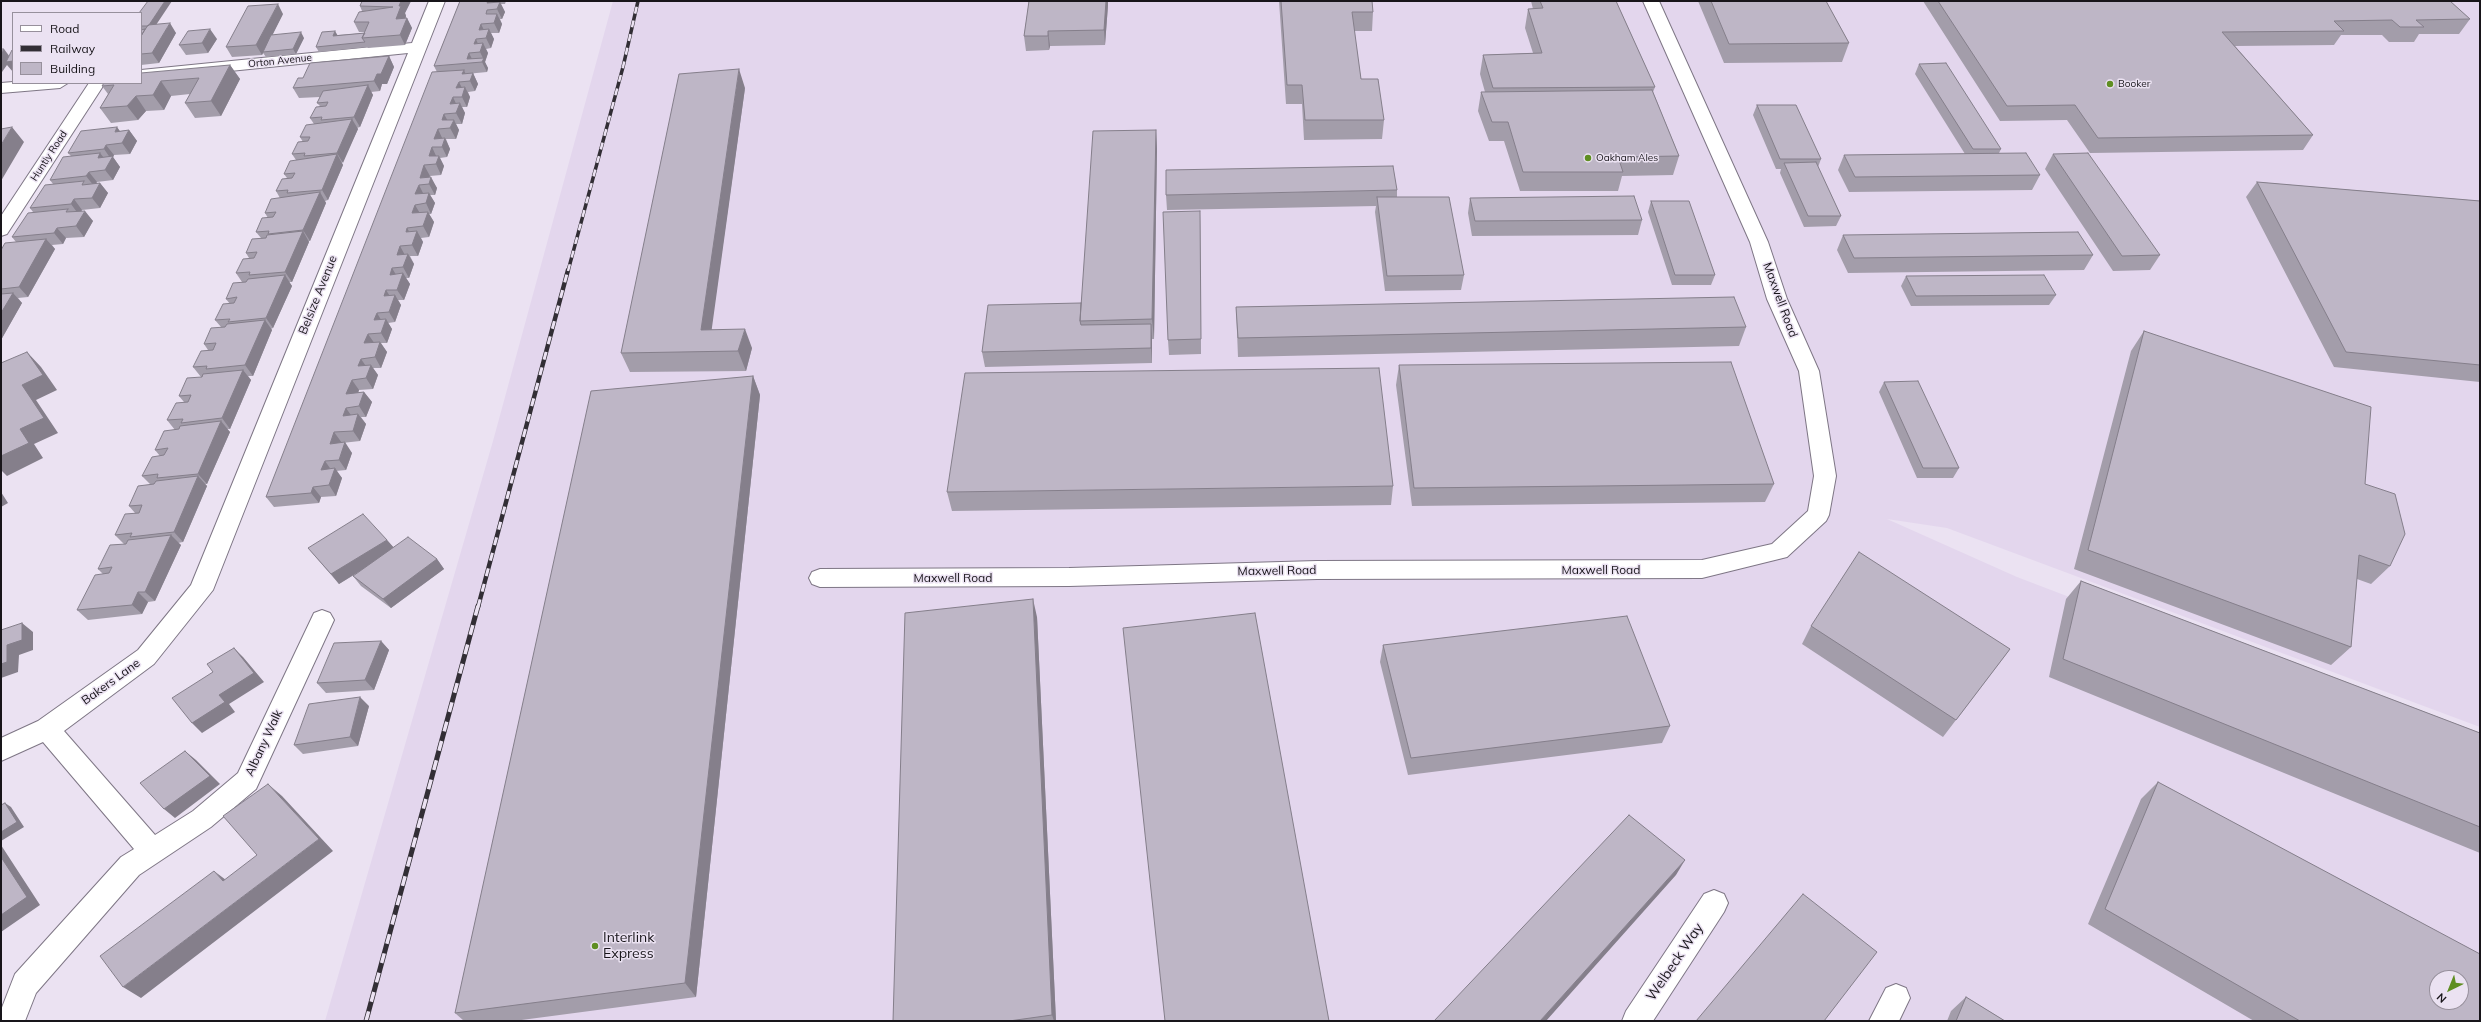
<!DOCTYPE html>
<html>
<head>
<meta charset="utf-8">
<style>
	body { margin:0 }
	#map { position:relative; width:2481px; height:1022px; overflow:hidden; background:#ebe2f2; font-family:Mulish,sans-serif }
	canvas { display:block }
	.frame { position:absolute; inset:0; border:2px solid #18151a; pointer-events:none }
	.legend { position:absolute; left:12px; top:12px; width:130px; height:72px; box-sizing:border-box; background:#ebe2f2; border:1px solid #97909c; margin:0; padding:5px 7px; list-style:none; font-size:12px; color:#18151a }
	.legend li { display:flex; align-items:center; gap:8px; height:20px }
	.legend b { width:20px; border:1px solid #97909c }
	.north { position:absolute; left:2429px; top:970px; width:40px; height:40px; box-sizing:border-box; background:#ebe2f2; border:1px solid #97909c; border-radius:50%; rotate:223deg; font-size:11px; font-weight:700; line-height:16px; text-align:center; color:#18151a }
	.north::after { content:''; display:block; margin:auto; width:14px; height:18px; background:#5f8e22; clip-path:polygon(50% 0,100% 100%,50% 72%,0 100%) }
</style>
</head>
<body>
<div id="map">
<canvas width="2481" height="1022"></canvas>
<div class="frame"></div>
<ul class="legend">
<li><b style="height:5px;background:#fff"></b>Road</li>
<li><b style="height:5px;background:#322e35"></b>Railway</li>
<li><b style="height:11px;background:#beb6c6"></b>Building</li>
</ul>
<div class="north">N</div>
</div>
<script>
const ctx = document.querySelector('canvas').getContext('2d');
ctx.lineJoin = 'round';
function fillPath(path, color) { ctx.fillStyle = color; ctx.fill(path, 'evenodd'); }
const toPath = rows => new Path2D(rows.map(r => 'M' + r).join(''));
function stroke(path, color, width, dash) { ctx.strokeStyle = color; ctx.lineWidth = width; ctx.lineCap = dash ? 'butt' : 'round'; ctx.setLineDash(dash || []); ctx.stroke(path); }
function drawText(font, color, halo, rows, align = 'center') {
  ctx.font = font + ' Mulish,sans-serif'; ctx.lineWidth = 3; ctx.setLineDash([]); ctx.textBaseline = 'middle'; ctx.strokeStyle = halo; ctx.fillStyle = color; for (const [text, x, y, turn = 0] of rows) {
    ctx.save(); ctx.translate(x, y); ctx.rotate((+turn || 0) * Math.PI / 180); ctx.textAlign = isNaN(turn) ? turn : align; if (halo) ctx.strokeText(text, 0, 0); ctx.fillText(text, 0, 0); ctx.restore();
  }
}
const built = toPath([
	[613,1,2480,1,2480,727,1947,528,1887,519,2017,577,2480,754,2480,1021,325,1021,493,441],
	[2437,978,2461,978,2461,1002,2437,1002]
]);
const minor = toPath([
	[429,1,445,1,213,590,154,664,64,731,155,835,193,811,238,773,314,613,322,610,330,613,334,620,256,789,211,827,139,875,36,993,25,1021,1,1021,1,1010,15,974,121,857,134,849,43,742,1,761,1,738,38,721,138,650,191,585,408,53,141,80,141,70,412,43,429,1],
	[1643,1,1659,1,1768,242,1787,299,1819,371,1836,476,1829,515,1826,521,1787,557,1702,578,1317,579,1069,586,820,587,812,584,809,578,812,572,820,569,1069,568,1317,561,1702,560,1772,544,1808,511,1814,476,1799,371,1767,299,1750,242,1643,1],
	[13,82,13,83,68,83,60,88,1,93,1,83,13,82],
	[89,83,105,83,7,234,1,236,1,216,89,83],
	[1714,890,1724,894,1728,903,1724,912,1653,1021,1622,1021,1626,1011,1704,894,1714,890],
	[1896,984,1906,988,1910,998,1899,1021,1869,1021,1886,988,1896,984]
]);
const railFar2 = toPath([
	[568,271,623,67,638,1]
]);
const railFar1 = toPath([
	[478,607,568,270]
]);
const rail = toPath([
	[366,1021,478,606]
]);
const wall = toPath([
	[362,1,411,1,405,13,406,16,406,18,407,18,412,28,405,45,368,48,367,47,319,52,316,47,338,35,365,33,365,32,359,32,354,22,362,11,360,6],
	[460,1,506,1,505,4,501,4,505,12,502,19,500,19,502,24,499,33,491,33,494,39,491,48,486,49,488,53,485,62,488,68,487,72,466,74,473,73,478,84,475,91,468,92,470,97,467,107,462,107,465,113,462,124,456,124,459,130,456,139,446,139,450,149,447,157,440,158,444,166,441,175,430,176,429,177,437,188,435,195,430,195,435,203,431,214,429,214,434,222,429,237,421,238,423,242,418,256,410,256,414,264,409,278,406,278,410,284,404,300,398,300,401,305,395,322,388,323,392,329,387,343,381,343,387,352,381,368,373,368,378,375,373,389,359,390,358,393,364,392,372,402,366,417,361,417,366,424,360,441,342,443,352,453,346,470,336,471,342,478,336,496,321,497,319,503,274,507,266,497,437,72,434,66],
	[1029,1,1108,1,1108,5,1105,45,1050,46,1049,50,1026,51,1024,36],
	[1279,1,1372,1,1373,12,1372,31,1354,31,1361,79,1384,120,1382,139,1304,140,1302,104,1286,104],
	[1531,1,1616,1,1655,87,1653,92,1679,156,1673,175,1622,176,1618,191,1520,191,1504,141,1489,141,1478,111,1481,92,1485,92,1480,74,1483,55,1533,53,1525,28,1528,9,1533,9],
	[1698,1,1826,1,1849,43,1842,62,1724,63],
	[1923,1,2450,1,2470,19,2459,34,2419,34,2414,42,2389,42,2382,35,2341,35,2334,45,2235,46,2313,135,2303,150,2090,153,2067,120,2000,121],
	[141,13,156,24,176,33,159,63,141,65],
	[283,14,272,35,304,38,296,54,266,57,263,53,262,55,232,57,226,47],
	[217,39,208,53,186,55,179,45],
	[389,56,394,67,387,84,382,84,380,91,371,92,373,95,360,127,357,128,358,129,342,163,343,165,328,200,325,201,326,203,310,241,309,241,309,242,292,282,289,282,292,286,273,328,271,329,272,330,253,376,248,376,251,380,230,429,227,429,230,432,207,484,205,484,207,486,183,542,178,543,181,545,155,601,148,602,142,614,88,620,77,610,103,574,98,569,124,544,115,535,135,513,129,506,151,485,142,476,160,456,155,450,175,430,167,420,184,402,179,396,201,377,193,367,208,350,204,344,221,327,215,320,230,304,226,299,242,282,236,273,249,258,246,253,261,238,256,232,268,218,265,213,280,198,276,191,287,178,284,174,296,160,292,154,303,142,300,137,314,124,310,118,320,106,317,103,320,97,299,98,293,88,303,78],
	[1919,64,2001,149,1999,153,2040,175,2032,190,1849,192,1838,170,1844,155,1965,154,1915,74],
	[230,65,240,79,221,116,195,118,185,103,190,94,171,96,164,110,146,111,138,120,111,123,100,108,108,94,102,86],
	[745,88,711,329,752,348,746,371,630,372,621,353],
	[1757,105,1821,159,1818,167,1841,216,1836,226,1804,227,1780,173,1781,169,1776,169,1753,115],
	[129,130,137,141,130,154,114,155,113,157,120,167,113,180,97,182,96,183,100,183,108,193,100,208,82,210,81,211,93,221,84,237,66,238,63,244,52,245,55,249,28,297,18,298,22,303,1,340,1,250,16,242,12,237,33,212,30,208,53,184,50,180,71,156,68,153,120,131],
	[1156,130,1157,149,1154,339,1152,339,1152,363,985,367,982,352,1081,303],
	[2053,154,2160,255,2150,270,2113,271,2045,169],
	[2257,182,2480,201,2480,382,2334,367,2246,197],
	[1397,190,1397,197,1464,275,1461,290,1385,291,1375,212,1376,206,1167,210,1166,195],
	[1470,198,1642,220,1638,235,1472,236,1468,213],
	[1651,201,1715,275,1711,285,1672,285,1648,212],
	[1200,211,1201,354,1169,355,1168,340],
	[1843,235,2093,255,2084,270,1848,273,1837,250],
	[1906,276,2056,295,2049,305,1911,306,1901,286],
	[1236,307,1746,327,1739,346,1238,357],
	[2144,331,2365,484,2390,566,2371,584,2357,579,2351,647,2331,665,2074,569,2131,351],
	[1399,365,1774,484,1765,502,1412,506,1396,385],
	[753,376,760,395,696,997,514,1021,464,1021,455,1013],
	[1884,382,1959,468,1953,478,1917,478,1879,392],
	[1393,486,1391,505,952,511,947,492],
	[387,540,393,547,437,559,444,569,391,608,361,586,353,576,362,570,339,584,308,548],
	[2081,581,2480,733,2480,853,2049,677,2066,599],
	[1037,617,1056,1021,893,1021],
	[1811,626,2010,649,1943,737,1802,644],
	[381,641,389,650,374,690,326,693,317,683],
	[1383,645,1670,726,1662,743,1408,775,1380,662],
	[369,706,358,746,303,754,294,745],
	[2158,782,2480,1021,2254,1021,2088,924,2141,799],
	[1966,997,2005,1021,1947,1021,1951,1011]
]);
const shadedWall = toPath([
	[165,1,172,1,152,31,148,25],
	[401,1,411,1,405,13,406,16,401,29,396,19,399,6],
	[488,1,493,1,495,4,487,3],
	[1106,1,1108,1,1108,5,1105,45,1104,30],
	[500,2,505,12,502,19,497,9],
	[278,4,283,14,264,52,263,52,263,53,262,55,256,45],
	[497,14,502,24,499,33,494,23],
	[407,18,412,28,405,45,400,35],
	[170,23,176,33,159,63,152,53],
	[481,24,486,34,479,30],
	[210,29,217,39,208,53,202,43],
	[489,29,494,39,491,48,486,38],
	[335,31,338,36,333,36],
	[1048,31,1050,46,1049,50,1048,36],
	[301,32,304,38,296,54,293,49],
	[476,39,480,49,474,44],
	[483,43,488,53,485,62,488,68,487,72,482,62,483,58,480,52],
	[4,49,13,61,13,72,7,65,2,72,1,71,1,53],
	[469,53,474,63,467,59],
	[389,56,394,67,387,84,382,84,380,91,374,81,377,74],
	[230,65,240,79,221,116,211,101],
	[739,69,745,88,709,349,701,330],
	[464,70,468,80,462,74],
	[473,73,478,84,475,91,470,81],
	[161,81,171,96,164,110,153,95],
	[459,82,464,92,456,88],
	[368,85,373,95,360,127,354,117],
	[465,87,470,97,467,107,462,97],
	[136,96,146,111,138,120,127,106],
	[453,97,458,108,456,114,450,104],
	[460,103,465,113,462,124,456,113],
	[444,114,450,125,442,120],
	[352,119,358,129,343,163,337,153],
	[454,120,459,130,456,139,450,128],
	[12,127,24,142,1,181,1,145],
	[117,127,125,138,115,132],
	[438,129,443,140,434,139],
	[129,130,137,141,130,154,122,143],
	[1156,130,1157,149,1154,339,1152,319],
	[445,138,450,149,447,157,442,147],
	[106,145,114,155,113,157,120,167,113,180,105,170,111,159,104,149],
	[432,147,437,158,429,156],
	[100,153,108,163,98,158],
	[337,154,343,165,328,200,322,190],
	[439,156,444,166,441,175,436,164],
	[424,165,430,176,427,184,420,178],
	[89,172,97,182,94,186,86,176],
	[431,177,437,188,435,195,429,184],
	[100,183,108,193,100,208,92,198],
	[419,185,424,195,421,204,415,194],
	[320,192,326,203,310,241,303,230],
	[429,193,435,203,431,214,426,203],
	[74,199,82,210,79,215,71,204],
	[415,205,421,215,412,213],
	[85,211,93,221,84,237,76,226],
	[1200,211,1200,226,1201,354,1201,339],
	[428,212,434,222,429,237,423,226],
	[57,228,66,238,63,244,54,233],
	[407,228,413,238,406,232],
	[303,231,309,242,292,282,285,272],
	[417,231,423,242,418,256,412,245],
	[46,239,55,249,28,297,19,287],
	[400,246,406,257,397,255],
	[408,254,414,264,409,278,403,267],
	[392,268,398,278,390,275],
	[403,273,410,284,404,300,397,290],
	[285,275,292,286,273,328,266,318],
	[386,290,393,301,384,296],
	[13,293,22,303,1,340,1,313],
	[395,295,401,305,395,322,389,312],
	[377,313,383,323,374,320],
	[386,319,392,329,387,343,381,333],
	[265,320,272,330,253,376,245,365],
	[1151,324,1152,339,1152,363,1151,348],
	[745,329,752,348,746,371,738,351],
	[368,334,375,344,364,343],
	[380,342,387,352,381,368,375,357],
	[27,352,41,367,57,390,36,400,58,433,34,444,43,458,7,476,1,470,1,456,20,429,22,385],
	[361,359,368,369,358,366],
	[371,365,378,375,373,389,366,378],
	[243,370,251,380,230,429,222,418],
	[753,376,760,395,696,997,685,983],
	[352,380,359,390,354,404,346,394],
	[364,392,372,402,366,417,359,406],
	[346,408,353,418,343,416],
	[358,414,366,424,360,441,353,431],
	[221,421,230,432,207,484,198,474],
	[334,432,342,443,330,444],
	[345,442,352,453,346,470,339,460],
	[325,461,332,471,321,470],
	[335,468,342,478,336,496,329,485],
	[198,476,207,486,183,542,174,532],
	[313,487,321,497,319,503,311,493],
	[1,492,8,503,1,507],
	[171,535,181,545,155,601,145,592],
	[387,540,395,549,339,584,331,574],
	[437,559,444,569,391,608,383,599],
	[138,592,148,602,142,614,132,605],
	[1033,599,1037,617,1056,1021,1054,1021,1052,1015],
	[22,623,33,632,33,650,19,655,18,672,1,678,1,664,7,645],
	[381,641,389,650,374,690,365,680],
	[234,648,243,657,264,682,229,704,235,712,202,733,192,723,219,695],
	[360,697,369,706,358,746,350,737],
	[185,751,196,760,220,784,175,818,164,809],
	[268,784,282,796,333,851,141,998,123,987,319,839],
	[5,803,11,807,24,827,1,841,1,832],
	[1,845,40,905,1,932],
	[1685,860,1676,875,1546,1021,1540,1021],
	[214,871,230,883,223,881]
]);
const building = toPath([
	[148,1,165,1,149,25,148,26,141,26,141,13,139,13,148,1],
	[362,1,401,1,399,6,401,6,396,19,407,18,400,35,362,38,369,22,354,22,359,12,393,7,360,6,362,1],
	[460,1,488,1,487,3,500,2,497,9,487,10,486,14,497,14,494,23,481,24,479,30,489,29,486,38,476,39,474,44,483,43,480,52,469,53,467,59,484,58,482,62,434,66,460,1],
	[1029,1,1106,1,1104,30,1048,31,1048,36,1024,36,1029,1],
	[1281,1,1372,1,1373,12,1352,12,1361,79,1378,79,1384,120,1305,120,1302,85,1287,85,1281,1],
	[1540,1,1616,1,1655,87,1493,88,1483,55,1542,53,1528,9,1543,8,1540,1],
	[1711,1,1826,1,1849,43,1729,44,1711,1],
	[1938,1,2450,1,2470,19,2416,20,2424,27,2400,27,2392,20,2334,21,2344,31,2222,32,2313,135,2098,138,2075,105,2007,106,1938,1],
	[278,4,256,45,226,47,248,6,278,4],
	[170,23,152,53,141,54,141,36,148,25,170,23],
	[145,29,141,36,141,30,145,29],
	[210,29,202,43,179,45,188,31,210,29],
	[335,31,333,36,365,33,362,38,365,42,316,47,322,32,335,31],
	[301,32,293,49,263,52,271,35,301,32],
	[1,49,4,49,1,53,1,49],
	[13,49,13,61,6,62,12,50,13,49],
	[389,56,381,74,377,74,374,81,293,88,298,78,303,78,310,63,389,56],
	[1946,63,2001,149,1973,149,1919,64,1946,63],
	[230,65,211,101,185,103,199,78,161,81,153,95,136,96,127,106,100,108,114,85,102,86,104,83,141,83,141,73,230,65],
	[739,69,701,330,745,329,738,351,621,353,679,74,739,69],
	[464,70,462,74,473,73,470,81,459,82,456,88,465,87,462,97,453,97,450,104,460,103,456,113,444,114,442,120,454,120,450,128,438,129,434,139,445,138,442,147,432,147,429,156,439,156,436,164,424,165,420,178,431,177,429,184,419,185,415,194,429,193,426,203,415,205,412,213,428,212,423,226,407,228,406,232,417,231,412,245,400,246,397,255,408,254,403,267,392,268,390,275,403,273,397,290,386,290,384,296,395,295,389,312,377,313,374,320,386,319,381,333,368,334,364,343,380,342,375,357,361,359,358,366,371,365,366,378,352,380,346,394,364,392,359,406,346,408,343,416,358,414,353,431,334,432,330,444,345,442,339,460,325,461,321,470,335,468,329,485,313,487,311,493,266,497,432,72,464,70],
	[368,85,354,117,321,120,322,117,310,118,316,107,326,106,328,102,317,103,323,91,368,85],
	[1652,90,1679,156,1618,157,1623,172,1523,172,1508,122,1492,122,1481,92,1652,90],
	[1757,105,1796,105,1821,159,1780,159,1757,105],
	[352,119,337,153,304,156,305,153,292,154,298,142,308,141,310,137,300,137,306,125,352,119],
	[12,127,1,145,1,129,12,127],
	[117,127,115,132,129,130,122,143,106,145,104,149,68,153,81,131,117,127],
	[1156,130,1152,319,1080,321,1093,131,1156,130],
	[100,153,98,158,113,156,105,170,89,172,86,176,50,180,63,157,100,153],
	[2026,153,2040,175,1855,177,1844,155,2026,153],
	[2088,153,2160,255,2122,256,2053,154,2088,153],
	[337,154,322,190,287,193,288,190,276,191,282,179,292,178,295,173,284,174,290,161,337,154],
	[1816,162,1841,216,1808,216,1784,163,1816,162],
	[1393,166,1397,190,1166,195,1166,170,1393,166],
	[84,181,82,185,100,183,92,198,74,199,71,204,30,208,45,185,84,181],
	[2257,182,2480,201,2480,365,2346,352,2257,182],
	[320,192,303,230,268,234,269,231,256,232,262,218,273,217,276,212,265,213,271,199,320,192],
	[1634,196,1642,220,1475,221,1470,198,1634,196],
	[1377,197,1449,197,1464,275,1387,276,1377,197],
	[1651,201,1689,201,1715,275,1675,275,1651,201],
	[68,209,66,212,85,211,76,226,57,228,54,233,12,237,28,213,68,209],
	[1200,211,1201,339,1168,340,1163,212,1200,211],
	[303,231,285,272,249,275,250,272,236,273,243,259,254,258,257,252,246,253,252,239,266,238,267,235,303,231],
	[2078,232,2093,255,1854,258,1843,235,2078,232],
	[46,239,19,287,1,289,1,250,5,243,46,239],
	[285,275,266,318,228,322,230,319,215,320,223,304,234,303,237,297,226,299,233,283,246,282,248,279,285,275],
	[2044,275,2056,295,1916,296,1906,276,2044,275],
	[13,293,1,313,1,294,13,293],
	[1734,297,1746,327,1238,338,1236,307,1734,297],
	[1081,303,1080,321,1081,325,1151,324,1151,348,982,352,988,305,1081,303],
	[265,320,245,365,206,369,207,366,193,367,201,351,213,350,216,343,204,344,211,328,225,327,227,324,265,320],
	[2144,331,2371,407,2365,484,2395,494,2405,534,2390,566,2359,555,2351,647,2088,550,2144,331],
	[27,352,43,375,22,385,44,418,20,429,29,443,1,456,1,363,27,352],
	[1731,362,1774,484,1414,488,1399,365,1731,362],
	[1379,368,1393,486,947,492,965,373,1379,368],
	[243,370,222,418,181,423,183,419,167,420,176,403,188,402,191,395,179,396,187,378,202,377,203,374,243,370],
	[753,376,685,983,455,1013,591,391,753,376],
	[1918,381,1959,468,1923,468,1884,382,1918,381],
	[221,421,198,474,157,478,158,474,142,476,152,457,164,455,168,448,155,450,164,431,179,429,180,426,221,421],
	[198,476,174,532,130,537,132,533,115,535,125,514,139,513,142,505,129,506,138,486,154,484,156,481,198,476],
	[363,514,387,540,331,574,308,548,363,514],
	[171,535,145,592,138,592,132,605,77,610,95,575,109,573,112,567,98,569,110,545,126,544,128,540,171,535],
	[408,537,437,559,383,599,353,576,408,537],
	[1859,552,2010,649,1956,720,1811,626,1859,552],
	[2081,581,2480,733,2480,827,2063,659,2081,581],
	[1033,599,1052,1015,1009,1021,893,1021,905,613,1033,599],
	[1255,613,1329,1021,1165,1021,1123,628,1255,613],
	[1627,616,1670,726,1411,758,1383,645,1627,616],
	[22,623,22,640,7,645,7,662,1,664,1,630,22,623],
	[381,641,365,680,317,683,334,643,381,641],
	[234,648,254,673,219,695,225,702,192,723,172,698,213,672,207,664,234,648],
	[360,697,350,737,294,745,309,704,360,697],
	[185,751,210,776,164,809,140,783,185,751],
	[2158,782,2480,954,2480,1021,2300,1021,2105,909,2158,782],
	[2437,978,2461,978,2461,1002,2437,1002,2437,978],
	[268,784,319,839,123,987,100,956,214,871,223,881,257,855,223,816,268,784],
	[5,803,17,822,1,832,1,805,5,803],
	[1629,815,1685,860,1540,1021,1434,1021,1629,815],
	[1,857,27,897,1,915,1,857],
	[1803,894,1877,952,1824,1021,1696,1021,1803,894],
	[1966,997,2005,1021,1956,1021,1966,997]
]);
const markers = [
	[2110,84,4,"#5f8e22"],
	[1588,158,4,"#5f8e22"],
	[595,946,4,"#5f8e22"]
];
const farStreetnames = [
	["Orton Avenue",280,61,-6],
	["Huntly Road",49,156,-57]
];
const farPoinames = [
	["Booker",2118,84],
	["Oakham Ales",1596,158]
];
const streetNames = [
	["Belsize Avenue",318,295,-68],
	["Maxwell Road",1780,300,70],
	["Maxwell Road",1601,570],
	["Maxwell Road",1277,571,-1],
	["Maxwell Road",953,578],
	["Bakers Lane",111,682,-36],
	["Albany Walk",264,743,-65]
];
const nearPoinames = [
	["Interlink",603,938],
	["Express",603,954]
];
const nearStreetnames = [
	["Welbeck Way",1675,962,-56]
];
fillPath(built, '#e3d6ed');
stroke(minor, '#7e7685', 2);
fillPath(minor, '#fff');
stroke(railFar2, '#322e35', 3.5);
stroke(railFar1, '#322e35', 4.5);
stroke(rail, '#322e35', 5);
stroke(railFar2, '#ebe2f2', 2.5, [7]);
stroke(railFar1, '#ebe2f2', 3, [8]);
stroke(rail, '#ebe2f2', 3.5, [10]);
fillPath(wall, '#a39daa');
fillPath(shadedWall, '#857f8b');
fillPath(building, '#beb6c6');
stroke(building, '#857f8b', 1);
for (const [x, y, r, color] of markers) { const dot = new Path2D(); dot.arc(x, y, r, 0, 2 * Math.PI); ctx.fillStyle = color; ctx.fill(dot); stroke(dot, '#ebe2f2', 1.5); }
drawText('10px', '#18151a', '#ebe2f2', farStreetnames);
drawText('10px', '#18151a', '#ebe2f2', farPoinames, 'left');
drawText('12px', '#18151a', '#ebe2f2', streetNames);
drawText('14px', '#18151a', '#ebe2f2', nearPoinames, 'left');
drawText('14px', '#18151a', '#ebe2f2', nearStreetnames);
</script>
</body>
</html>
